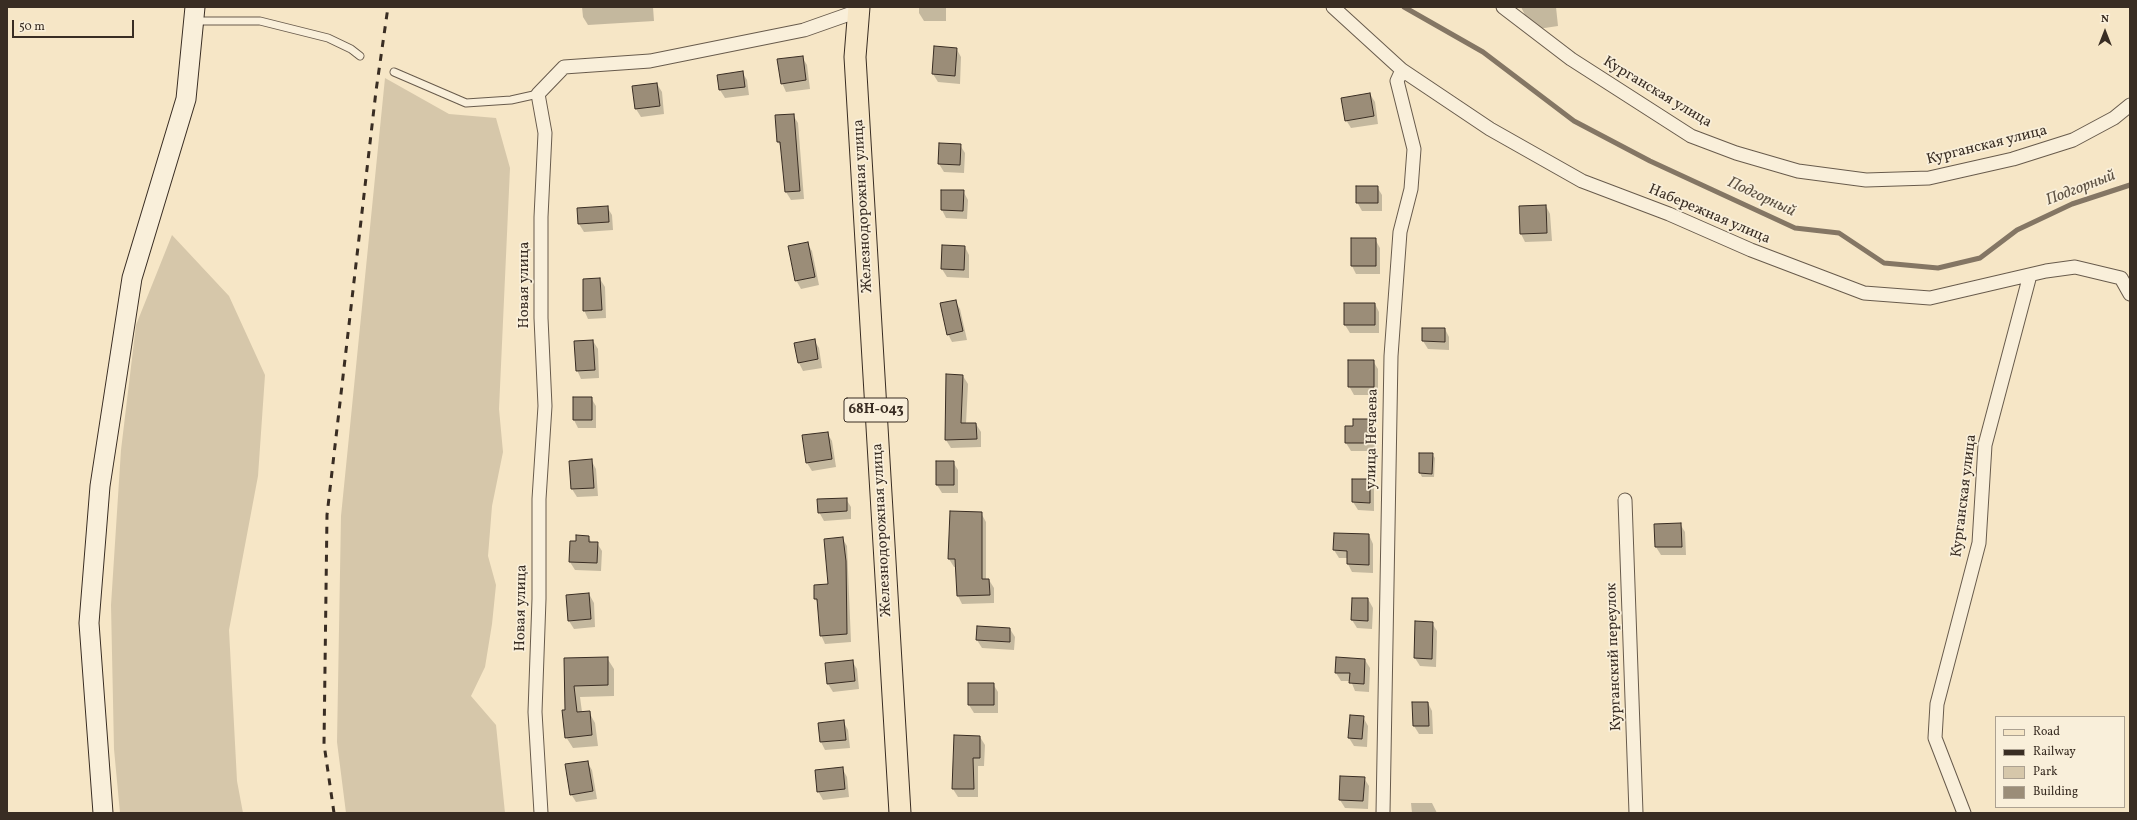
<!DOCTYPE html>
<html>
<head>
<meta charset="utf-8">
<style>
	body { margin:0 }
	#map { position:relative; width:2137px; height:820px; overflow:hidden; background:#f6e6c6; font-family:Vollkorn,serif }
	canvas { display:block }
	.frame { position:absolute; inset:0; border:8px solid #392d23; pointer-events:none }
	.legend { position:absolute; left:1995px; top:716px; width:130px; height:92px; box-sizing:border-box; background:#f9efda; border:1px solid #aca191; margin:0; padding:5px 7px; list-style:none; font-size:12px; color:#392d23 }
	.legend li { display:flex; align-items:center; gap:8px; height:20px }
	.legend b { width:20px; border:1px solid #aca191 }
	.north { position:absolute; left:2085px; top:12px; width:40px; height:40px; -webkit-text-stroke:3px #f9efda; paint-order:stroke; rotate:0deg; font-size:11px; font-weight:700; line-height:16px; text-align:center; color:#392d23 }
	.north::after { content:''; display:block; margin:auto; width:14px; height:18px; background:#392d23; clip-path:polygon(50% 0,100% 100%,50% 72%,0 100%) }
	.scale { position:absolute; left:12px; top:20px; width:122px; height:18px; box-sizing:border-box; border:2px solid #392d23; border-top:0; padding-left:5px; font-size:12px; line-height:14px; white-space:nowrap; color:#392d23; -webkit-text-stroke:3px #f9efda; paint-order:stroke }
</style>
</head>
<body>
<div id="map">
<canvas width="2137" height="820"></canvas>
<div class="frame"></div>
<ul class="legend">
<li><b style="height:5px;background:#f6e6c6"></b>Road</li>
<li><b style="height:5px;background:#392d23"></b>Railway</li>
<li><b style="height:11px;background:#d6c7aa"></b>Park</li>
<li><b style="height:11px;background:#9b8d78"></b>Building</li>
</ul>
<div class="north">N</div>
<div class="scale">50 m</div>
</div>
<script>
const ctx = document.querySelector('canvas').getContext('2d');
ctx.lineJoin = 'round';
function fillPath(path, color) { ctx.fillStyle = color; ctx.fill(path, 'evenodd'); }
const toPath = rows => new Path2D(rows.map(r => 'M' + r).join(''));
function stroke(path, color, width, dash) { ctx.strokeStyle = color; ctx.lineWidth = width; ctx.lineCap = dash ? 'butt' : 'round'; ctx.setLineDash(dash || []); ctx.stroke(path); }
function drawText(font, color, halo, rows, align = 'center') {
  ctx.font = font + ' Vollkorn,serif'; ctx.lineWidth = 3.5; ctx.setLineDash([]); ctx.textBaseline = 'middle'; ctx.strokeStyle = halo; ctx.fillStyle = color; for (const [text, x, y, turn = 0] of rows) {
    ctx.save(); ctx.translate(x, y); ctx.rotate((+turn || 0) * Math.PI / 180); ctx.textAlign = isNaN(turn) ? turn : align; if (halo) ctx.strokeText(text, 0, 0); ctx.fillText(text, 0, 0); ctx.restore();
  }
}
const green = toPath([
	[385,78,449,114,496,118,510,168,499,409,503,452,492,506,488,556,496,585,492,624,485,667,471,696,496,725,505,813,346,813,337,742,341,516],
	[172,235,229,296,265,375,258,476,229,630,237,781,243,813,120,813,114,749,111,605,121,450,136,325]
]);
const shadow = toPath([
	[582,7,653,7,654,21,588,25,583,17],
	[919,7,946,7,946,21,924,21,919,13],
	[1521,7,1556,7,1558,26,1538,29,1528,21],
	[935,47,956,48,961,57,960,84,938,82,933,74],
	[802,57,807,65,810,89,786,92,782,83],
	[742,72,747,80,749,95,725,98,720,90],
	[657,84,662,92,664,114,641,117,636,109,634,87],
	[1370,94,1375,102,1378,124,1351,128,1346,120],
	[793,115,798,123,804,199,791,200,786,192,782,149,778,142],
	[960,145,965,153,964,173,944,172,939,164],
	[1377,187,1382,195,1382,211,1362,211,1357,202],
	[963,191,968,200,967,219,946,218,942,210],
	[1546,206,1550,214,1552,241,1525,242,1521,234],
	[607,207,612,215,613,230,584,232,579,224],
	[1352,239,1375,239,1380,248,1380,274,1356,274,1352,266],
	[807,243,812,251,819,285,801,289,796,280],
	[965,247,969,255,969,278,947,277,942,269],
	[600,279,605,287,606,318,588,319,584,310],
	[955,301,960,309,967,340,952,342,948,334],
	[1375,304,1379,312,1379,333,1350,333,1345,325],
	[1423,329,1445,329,1449,337,1449,350,1428,349,1423,341],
	[814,340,819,348,822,368,803,371,799,363],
	[593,341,598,349,599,378,581,379,577,370],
	[1373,361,1378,369,1378,395,1354,395,1349,386],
	[963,376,968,384,966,424,976,424,981,432,981,447,951,448,946,440],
	[591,398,596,406,596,428,578,428,574,420],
	[1370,420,1375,428,1375,451,1351,451,1346,443,1346,427,1354,427],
	[827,433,832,441,836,467,812,471,807,463],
	[1432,454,1435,458,1434,477,1422,477,1420,473],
	[591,460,596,469,598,496,577,497,572,489],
	[937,462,953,462,958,470,958,493,942,493,937,485],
	[1369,480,1374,488,1374,511,1358,510,1353,502],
	[846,499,851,507,851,519,824,521,819,512],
	[951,512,981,513,986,522,986,580,989,580,994,588,994,603,962,604,958,596,956,567,954,567,949,559],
	[1680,524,1685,532,1686,555,1661,555,1656,547,1655,525],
	[1369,535,1373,544,1373,573,1352,572,1348,564,1348,558,1339,558,1334,550],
	[588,537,592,543,597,543,602,551,601,571,575,570,570,562,576,542],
	[842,538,847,546,851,642,825,644,821,635,819,604,815,599,829,585],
	[589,594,594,603,595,627,574,629,569,621],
	[1353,599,1368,599,1373,608,1372,629,1357,628,1352,620],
	[1416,623,1432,623,1437,631,1436,667,1420,666,1415,658],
	[1010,629,1015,637,1014,650,982,648,977,640],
	[607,658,614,669,614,696,580,697,582,712,589,712,595,723,598,746,573,748,566,737,565,659],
	[1365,660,1370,668,1369,692,1355,691,1351,681,1341,681,1336,673],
	[852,661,857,669,859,689,833,692,828,684,826,664],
	[993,684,998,692,998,713,974,713,969,705],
	[1413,703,1428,703,1432,711,1433,734,1419,734,1414,726],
	[1363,717,1368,726,1367,747,1354,746,1349,738],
	[843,721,848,730,850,748,825,750,821,742],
	[955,736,980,737,985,745,984,766,978,766,978,797,958,797,953,789],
	[587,762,592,770,597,799,576,802,571,794],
	[842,768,847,777,849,797,823,800,818,791],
	[1364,778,1369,786,1368,809,1345,808,1340,800],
	[1411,803,1432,803,1437,813,1412,813]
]);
const stream = toPath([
	[1404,7,1483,52,1574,121,1650,161,1795,228,1839,233,1884,263,1938,268,1980,258,2017,230,2072,204,2130,185]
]);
const building = toPath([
	[934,46,957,48,955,76,932,74,934,46],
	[803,56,806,80,781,84,777,59,803,56],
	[743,71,745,87,719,90,717,75,743,71],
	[657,83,660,106,635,109,632,86,657,83],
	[1370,93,1374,116,1345,121,1341,98,1370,93],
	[794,114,800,191,785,192,780,142,777,142,775,115,794,114],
	[939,143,961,144,960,165,938,164,939,143],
	[1356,186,1378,186,1378,203,1356,203,1356,186],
	[941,190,964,190,963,211,941,210,941,190],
	[1546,205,1547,233,1520,234,1519,206,1546,205],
	[608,206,609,222,578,224,577,208,608,206],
	[1351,238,1376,238,1376,266,1351,266,1351,238],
	[808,242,815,277,795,281,788,246,808,242],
	[942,245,965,246,964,270,941,269,942,245],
	[600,278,602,310,583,311,583,279,600,278],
	[956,300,963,331,947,335,940,303,956,300],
	[1344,303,1375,303,1375,325,1344,325,1344,303],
	[1422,328,1445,328,1445,342,1422,341,1422,328],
	[815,339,818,359,798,363,794,343,815,339],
	[593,340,595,370,576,371,574,341,593,340],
	[1348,360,1374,360,1374,387,1348,387,1348,360],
	[946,374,963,375,961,423,976,423,977,439,945,440,946,374],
	[573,397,592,397,592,420,573,420,573,397],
	[1353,419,1371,419,1371,443,1345,443,1345,426,1353,426,1353,419],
	[828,432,832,459,806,463,802,435,828,432],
	[1419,453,1433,453,1432,474,1419,473,1419,453],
	[592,459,594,488,571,489,569,461,592,459],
	[936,461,954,461,954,485,936,485,936,461],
	[1352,479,1370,479,1370,503,1352,502,1352,479],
	[847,498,847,511,818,513,817,499,847,498],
	[950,511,982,512,982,579,989,579,990,595,957,596,955,559,948,559,950,511],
	[1681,523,1682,547,1655,547,1654,524,1681,523],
	[1334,533,1369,534,1369,565,1347,564,1347,551,1333,550,1334,533],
	[576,535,589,536,589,542,598,542,597,563,569,562,570,541,576,541,576,535],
	[843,537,846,561,847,634,820,636,817,599,814,599,814,585,828,584,824,539,843,537],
	[589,593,591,619,568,621,566,595,589,593],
	[1352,598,1368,598,1368,621,1351,620,1352,598],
	[1415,621,1433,622,1432,659,1414,658,1415,621],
	[977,626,1010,628,1010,642,976,640,977,626],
	[608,657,608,685,574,686,577,712,590,711,592,735,565,738,562,710,565,710,564,658,608,657],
	[1336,657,1365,659,1364,684,1349,683,1350,673,1335,673,1336,657],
	[853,660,855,681,827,684,825,663,853,660],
	[968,683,994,683,994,705,968,705,968,683],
	[1412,702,1428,702,1429,726,1413,726,1412,702],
	[1350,715,1364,716,1362,739,1348,738,1350,715],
	[844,720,846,740,820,742,818,723,844,720],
	[954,735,980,736,980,758,973,758,974,789,952,789,954,735],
	[588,761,593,791,570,795,565,764,588,761],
	[843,767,845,789,817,792,815,770,843,767],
	[1340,776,1365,777,1363,801,1339,800,1340,776]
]);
const lane = toPath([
	[194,21,260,21,328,38,351,49,360,56],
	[394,72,466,103,511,100,538,94]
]);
const street = toPath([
	[1333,7,1402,70,1490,129,1582,181,1669,214,1751,250,1864,293,1930,298,2046,271,2075,267,2121,278,2130,294],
	[1503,7,1571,59,1691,136,1736,153,1798,171,1866,180,1929,178,2013,159,2073,140,2114,118,2130,105],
	[1625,500,1636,813],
	[541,813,535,712,539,599,539,499,545,406,541,318,541,217,545,133,538,94,564,67,650,61,804,30,858,11],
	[1383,813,1391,356,1400,232,1411,189,1414,149,1397,81,1402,70],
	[1964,813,1935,738,1937,704,1979,543,1985,445,2030,275]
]);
const secondary = toPath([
	[103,813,89,623,100,486,132,278,186,99,195,7]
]);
const primary = toPath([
	[859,7,855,57,900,813]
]);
const rail = toPath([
	[334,813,324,744,327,515,376,91,388,7]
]);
const shields = [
	[876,410,64]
];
const shieldNames = [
	["68Н-043",876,410]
];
const streetNames = [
	["Курганская улица",1657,93,31],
	["Курганская улица",1987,146,-14],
	["Железнодорожная улица",864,206,-93],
	["Набережная улица",1709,215,23],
	["Новая улица",525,285,-90],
	["улица Нечаева",1373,439,-89],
	["Курганская улица",1965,496,-83],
	["Железнодорожная улица",883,530,-93],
	["Новая улица",522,608,-89],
	["Курганский переулок",1615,657,-92]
];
const waterNames = [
	["Подгорный",2081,189,-21],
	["Подгорный",1761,198,25]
];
fillPath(green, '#d6c7aa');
fillPath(shadow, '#0003');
stroke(stream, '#847664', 5);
fillPath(building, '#9b8d78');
stroke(building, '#392d23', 1);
stroke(lane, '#685b4c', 9);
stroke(street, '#685b4c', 15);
stroke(secondary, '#392d23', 21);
stroke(primary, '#392d23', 23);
stroke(lane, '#f9efda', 7);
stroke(street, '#f9efda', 13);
stroke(secondary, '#f9efda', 19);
stroke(primary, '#f6e6c6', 21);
stroke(rail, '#392d23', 3, [7, 7]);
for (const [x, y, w] of shields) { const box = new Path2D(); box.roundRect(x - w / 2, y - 12, w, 24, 3); ctx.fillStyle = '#f9efda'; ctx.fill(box); stroke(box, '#392d23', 1); }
drawText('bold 14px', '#392d23', null, shieldNames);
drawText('15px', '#392d23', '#f9efda', streetNames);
drawText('italic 16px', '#5e5243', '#f9efda', waterNames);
</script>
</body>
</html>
